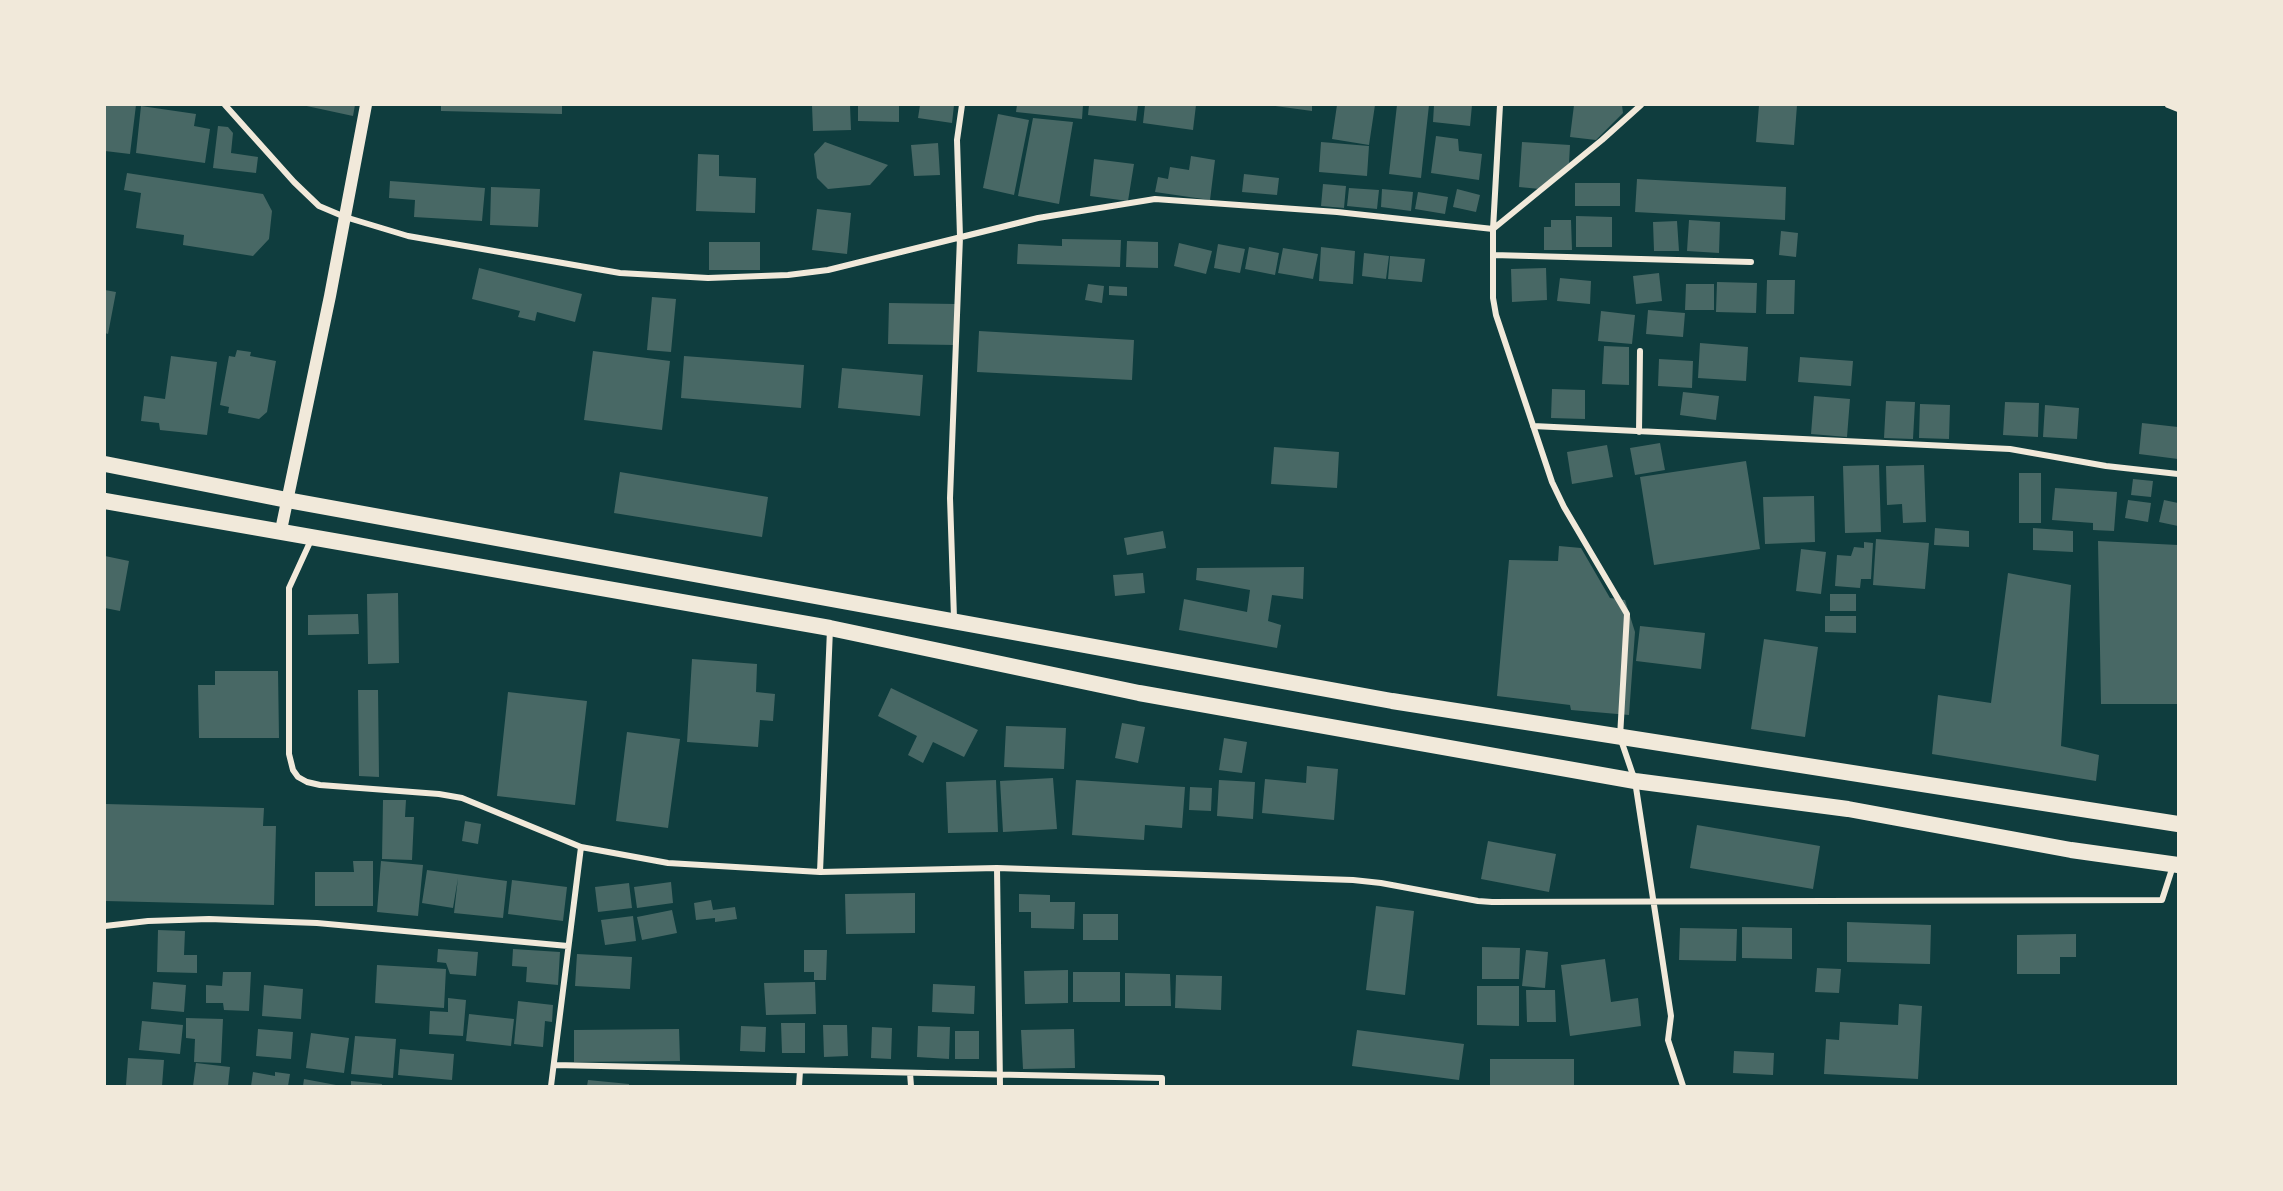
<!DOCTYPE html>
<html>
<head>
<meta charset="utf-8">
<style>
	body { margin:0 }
	#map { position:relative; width:2283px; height:1191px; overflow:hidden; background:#0f3d3e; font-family:"Fira Sans Condensed",sans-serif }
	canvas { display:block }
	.frame { position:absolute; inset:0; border:106px solid #f1e9da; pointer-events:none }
</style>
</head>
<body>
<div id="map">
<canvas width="2283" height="1191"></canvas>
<div class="frame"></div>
</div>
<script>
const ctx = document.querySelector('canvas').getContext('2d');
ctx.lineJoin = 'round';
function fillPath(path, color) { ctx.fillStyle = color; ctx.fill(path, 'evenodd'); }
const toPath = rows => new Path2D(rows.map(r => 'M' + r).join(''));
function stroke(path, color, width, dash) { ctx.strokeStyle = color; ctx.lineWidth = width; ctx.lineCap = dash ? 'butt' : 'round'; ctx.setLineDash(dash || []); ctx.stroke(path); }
const building = toPath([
	[105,105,136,105,130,154,105,151],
	[302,105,355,105,353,116],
	[441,105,562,105,562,114,441,111],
	[812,105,850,105,851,130,813,131],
	[858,105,899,105,899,122,858,121],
	[920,105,954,105,952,123,918,118],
	[1017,105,1083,105,1082,119,1016,112],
	[1089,105,1138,105,1136,121,1088,115],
	[1145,105,1196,105,1193,130,1143,123],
	[1268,105,1312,105,1312,111],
	[1337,105,1375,105,1369,145,1332,139],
	[1397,105,1429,105,1421,178,1389,174],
	[1434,105,1472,105,1470,126,1433,122],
	[1574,105,1622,105,1623,113,1596,140,1570,137],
	[1759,105,1797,105,1794,145,1756,142],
	[141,106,196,114,194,126,210,129,205,163,136,153],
	[998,114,1029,120,1014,195,983,188],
	[1033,118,1073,122,1059,204,1018,196],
	[218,126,228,127,233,133,231,153,258,157,256,173,213,168],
	[1436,136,1458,139,1459,151,1482,154,1479,180,1431,173],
	[825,142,888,165,870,185,828,189,817,178,814,154],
	[1321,142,1369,146,1367,176,1319,172],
	[1522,142,1570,145,1569,163,1540,189,1519,187],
	[938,143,940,175,914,176,911,145],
	[698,154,719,155,719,176,756,178,755,213,696,211],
	[1191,156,1215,160,1210,200,1155,192,1158,177,1168,179,1170,167,1189,170],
	[1094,159,1134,164,1128,201,1090,196],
	[127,173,263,194,272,211,269,239,253,256,183,245,184,235,136,228,141,193,124,190],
	[1244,174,1279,178,1277,195,1242,192],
	[1637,179,1786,187,1785,220,1635,212],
	[390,181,485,188,482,221,414,217,415,200,389,198],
	[1575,183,1620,183,1620,206,1575,206],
	[1323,184,1346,186,1344,208,1321,206],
	[491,187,540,189,538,227,490,225],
	[1349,188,1379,190,1377,209,1347,206],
	[1382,189,1413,192,1411,211,1381,207],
	[1457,189,1480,195,1476,212,1453,207],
	[1418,192,1448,197,1445,214,1415,209],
	[817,209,851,213,847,254,812,250],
	[1576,216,1612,217,1612,247,1576,247],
	[1551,220,1571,220,1572,250,1544,250,1544,227,1551,227],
	[1689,220,1720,222,1719,253,1687,251],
	[1677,221,1679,251,1654,251,1653,222],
	[1781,231,1798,233,1796,257,1779,255],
	[1062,239,1121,240,1120,267,1017,264,1018,244,1062,246],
	[1127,241,1158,242,1158,268,1126,267],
	[709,242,760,242,760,270,709,270],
	[1179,243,1212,251,1206,274,1174,266],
	[1218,244,1245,249,1240,273,1214,268],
	[1249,247,1279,253,1275,275,1245,269],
	[1321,247,1355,251,1353,284,1319,281],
	[1283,248,1318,254,1313,279,1278,273],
	[1364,253,1389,256,1386,279,1362,276],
	[1390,256,1425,259,1422,282,1388,279],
	[479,268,582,294,575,322,537,312,535,321,518,317,520,311,472,299],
	[1546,268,1547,300,1512,302,1511,269],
	[1659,273,1662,301,1636,304,1633,276],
	[1560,278,1591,281,1590,304,1557,301],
	[1767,280,1795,280,1794,314,1766,314],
	[1717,282,1757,283,1756,313,1716,312],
	[1088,284,1104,286,1102,303,1085,300],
	[1686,284,1714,284,1714,310,1685,310],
	[1109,286,1127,287,1127,296,1109,295],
	[105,290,116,292,108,334,105,333],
	[652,297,676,299,671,352,647,350],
	[889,303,956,304,956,345,888,344],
	[1648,310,1685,313,1683,337,1646,334],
	[1601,311,1635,315,1632,344,1598,341],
	[979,331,1134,340,1132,380,977,372],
	[1700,343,1748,347,1746,381,1698,378],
	[1604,346,1629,347,1629,385,1602,384],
	[237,350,251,352,250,356,276,361,267,412,259,419,228,413,229,407,220,405,229,356,235,357],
	[593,351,670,361,662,430,584,420],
	[171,356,217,362,207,435,160,430,159,423,141,421,144,396,165,399],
	[684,356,804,365,801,408,681,398],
	[1800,357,1853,361,1851,386,1798,382],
	[1659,359,1693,361,1692,388,1658,386],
	[842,368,923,375,920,416,838,408],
	[1552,389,1585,390,1585,419,1551,418],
	[1683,392,1719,396,1716,420,1680,415],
	[1814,396,1850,399,1847,437,1811,434],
	[1886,401,1915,402,1913,439,1884,438],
	[2005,402,2039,403,2038,437,2003,435],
	[1920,404,1950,405,1949,439,1919,438],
	[2045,405,2079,408,2077,439,2043,437],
	[2142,423,2178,427,2178,459,2139,454],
	[1660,443,1665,470,1635,475,1630,448],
	[1607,445,1613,477,1572,484,1567,452],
	[1274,447,1339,452,1337,488,1271,484],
	[1746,461,1760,549,1654,565,1640,477],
	[1879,465,1881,532,1845,533,1843,466],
	[1924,465,1926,522,1903,523,1902,504,1887,505,1886,466],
	[620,472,768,497,762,537,614,513],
	[2019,473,2041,473,2041,523,2019,523],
	[2133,479,2153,481,2151,497,2131,495],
	[2055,488,2117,492,2114,531,2093,530,2093,523,2052,520],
	[1814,496,1815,542,1765,544,1763,497],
	[2128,500,2151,503,2148,522,2125,518],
	[2164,500,2178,503,2178,526,2159,522],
	[1935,528,1969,531,1969,547,1934,545],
	[2033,528,2073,531,2073,552,2033,550],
	[1163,531,1166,548,1127,555,1124,538],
	[1876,539,1929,543,1925,589,1873,585],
	[2098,541,2178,545,2178,704,2101,704],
	[1864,542,1873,543,1871,579,1861,579,1860,588,1835,586,1837,555,1851,556,1854,547,1864,548],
	[1559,546,1581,548,1610,598,1625,600,1635,632,1629,715,1571,710,1570,705,1497,696,1509,560,1558,561],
	[1801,549,1826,552,1821,594,1796,591],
	[105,556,129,561,120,611,105,608],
	[1304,567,1303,599,1272,595,1268,621,1281,625,1277,648,1179,630,1184,599,1247,612,1250,590,1196,580,1197,568],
	[1143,573,1145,593,1115,596,1113,575],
	[2008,573,2071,585,2061,746,2099,755,2096,781,1932,754,1938,695,1991,703],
	[398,593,399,663,368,664,367,594],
	[1830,594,1856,594,1856,611,1830,611],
	[358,614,359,634,308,635,308,615],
	[1825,616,1856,616,1856,633,1825,632],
	[1640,626,1705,633,1701,669,1636,661],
	[1764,639,1818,647,1805,737,1751,729],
	[692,659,757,664,756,692,775,694,773,721,760,720,758,747,687,742],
	[215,671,278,671,279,738,199,738,198,685,215,685],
	[891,688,978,730,964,757,933,742,923,763,908,755,917,736,878,716],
	[358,690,378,690,379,777,359,776],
	[508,692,587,701,575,805,497,796],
	[1122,723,1145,727,1138,763,1115,758],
	[1006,726,1066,728,1064,769,1004,767],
	[627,732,680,739,668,828,616,821],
	[1224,738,1247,742,1242,773,1219,770],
	[1307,766,1338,769,1334,820,1262,813,1265,779,1306,783],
	[1053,778,1057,829,1003,832,1000,781],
	[996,780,998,832,948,833,946,782],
	[1076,780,1185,787,1182,828,1145,825,1144,840,1072,835],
	[1219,780,1255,782,1253,819,1217,816],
	[1190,787,1212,788,1211,811,1189,810],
	[383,800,406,800,405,817,414,817,412,860,382,859],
	[105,804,264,808,263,826,276,826,274,905,105,901],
	[465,821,481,824,478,844,462,841],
	[1697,825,1820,846,1813,889,1690,868],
	[1488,841,1556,854,1549,892,1481,879],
	[353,861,373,861,373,906,315,906,315,872,354,872],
	[381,861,423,865,418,916,377,912],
	[427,870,507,881,503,918,454,913,458,878,453,908,422,903],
	[512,880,567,887,563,921,508,914],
	[671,882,673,903,637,908,634,887],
	[629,883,632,908,598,912,595,887],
	[915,893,915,933,846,934,845,894],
	[1019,894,1050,895,1050,902,1075,902,1074,929,1031,928,1031,912,1019,912],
	[711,900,713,910,735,907,737,919,715,922,715,918,696,920,694,903],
	[1376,906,1414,911,1405,995,1366,990],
	[672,910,677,933,642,940,637,917],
	[1083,914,1118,914,1118,940,1083,940],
	[633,916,636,941,605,945,601,920],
	[1847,922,1931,925,1930,964,1847,962],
	[1742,927,1792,928,1792,959,1742,958],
	[1680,928,1737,929,1736,961,1679,960],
	[158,930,185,931,184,955,197,955,197,973,157,972],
	[2076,934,2076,957,2060,957,2060,974,2017,974,2017,935],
	[1482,947,1520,948,1519,979,1482,979],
	[438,949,478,952,476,976,450,974,446,963,437,962],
	[513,949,560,952,558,985,526,982,527,967,512,966],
	[804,950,827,950,826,980,814,980,814,972,804,972],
	[1526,950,1548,952,1545,988,1522,986],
	[577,954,632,957,630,989,575,986],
	[1605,959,1611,1002,1638,998,1641,1026,1570,1036,1561,965],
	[377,965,446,969,444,1008,375,1003],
	[1817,968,1841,969,1839,993,1815,992],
	[1068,970,1068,1003,1025,1004,1024,971],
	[223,972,251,972,249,1011,224,1010,223,1003,206,1003,206,985,222,986],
	[1073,972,1120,972,1120,1002,1073,1002],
	[1125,973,1170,974,1171,1006,1125,1006],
	[1176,975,1222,976,1221,1010,1175,1008],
	[153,982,186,985,184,1012,151,1009],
	[815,982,816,1014,766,1015,764,983],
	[933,984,975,986,974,1014,932,1012],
	[264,985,303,989,301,1019,262,1016],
	[1477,986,1519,986,1519,1026,1477,1025],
	[1526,990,1555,990,1556,1022,1527,1022],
	[448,998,466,1000,463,1036,429,1034,430,1011,448,1012],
	[518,1001,553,1005,552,1022,545,1021,543,1047,514,1044],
	[1899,1004,1922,1006,1918,1079,1824,1074,1826,1039,1839,1040,1840,1022,1898,1025],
	[469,1014,514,1019,511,1046,466,1041],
	[186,1018,223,1019,221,1063,194,1062,195,1039,186,1038],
	[142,1021,183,1025,180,1054,139,1050],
	[781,1023,805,1023,805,1053,782,1053],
	[823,1025,847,1025,848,1056,824,1057],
	[741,1026,766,1027,765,1052,740,1051],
	[918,1026,950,1027,949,1059,917,1057],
	[872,1027,892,1028,891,1059,871,1058],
	[258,1029,293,1032,291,1059,256,1056],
	[679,1029,680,1061,574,1062,574,1030],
	[1074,1029,1075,1068,1023,1069,1021,1030],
	[1357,1030,1464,1044,1459,1080,1352,1066],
	[955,1031,979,1031,979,1059,955,1059],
	[311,1033,349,1038,344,1073,306,1068],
	[355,1036,396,1039,393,1078,351,1074],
	[400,1049,454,1054,452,1080,398,1075],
	[1734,1051,1774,1053,1773,1075,1733,1073],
	[128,1058,164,1060,162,1086,126,1085],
	[1490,1059,1574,1059,1574,1086,1490,1086],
	[196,1063,230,1067,228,1086,193,1086],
	[253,1072,275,1076,275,1072,290,1074,288,1086,251,1086],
	[304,1079,336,1085,336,1086,303,1086],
	[588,1080,629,1084,629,1086,587,1086],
	[351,1081,382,1084,382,1086,351,1086]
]);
const minor = toPath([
	[225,105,294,182,319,206,345,217,408,236,620,273,708,278,788,275,828,270,1038,218,1155,199,1337,212,1493,229,1602,140,1641,105],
	[1500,105,1493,229,1493,298,1496,315,1552,482,1564,507,1627,614,1620,737,1635,781,1671,1016,1668,1040,1683,1086],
	[2168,105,2178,109],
	[1493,255,1751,262],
	[1533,426,2010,449,2106,466,2178,474],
	[1639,432,1640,351],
	[311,540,289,588,289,754,293,770,298,777,307,782,320,785,439,794,462,798,581,847],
	[954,618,950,498,960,237,957,140,962,105],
	[997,868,1000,1086],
	[820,872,830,629],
	[105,926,148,921,209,919,317,923,568,946],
	[554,1065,1162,1078,1162,1086],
	[910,1073,911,1086],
	[551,1086,581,847,668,863,820,872,997,868,1353,880,1381,883,1478,901,1492,902,2162,900,2173,866],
	[799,1086,800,1071]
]);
const secondary = toPath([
	[281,530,330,296,366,105]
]);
const trunk = toPath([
	[105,464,287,500,1392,701,2178,824],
	[105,501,830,628,1139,693,1635,781,1848,809,2071,850,2178,865]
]);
fillPath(building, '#486865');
stroke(minor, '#f1e9da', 6);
stroke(secondary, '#f1e9da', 12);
stroke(trunk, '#f1e9da', 16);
</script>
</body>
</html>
